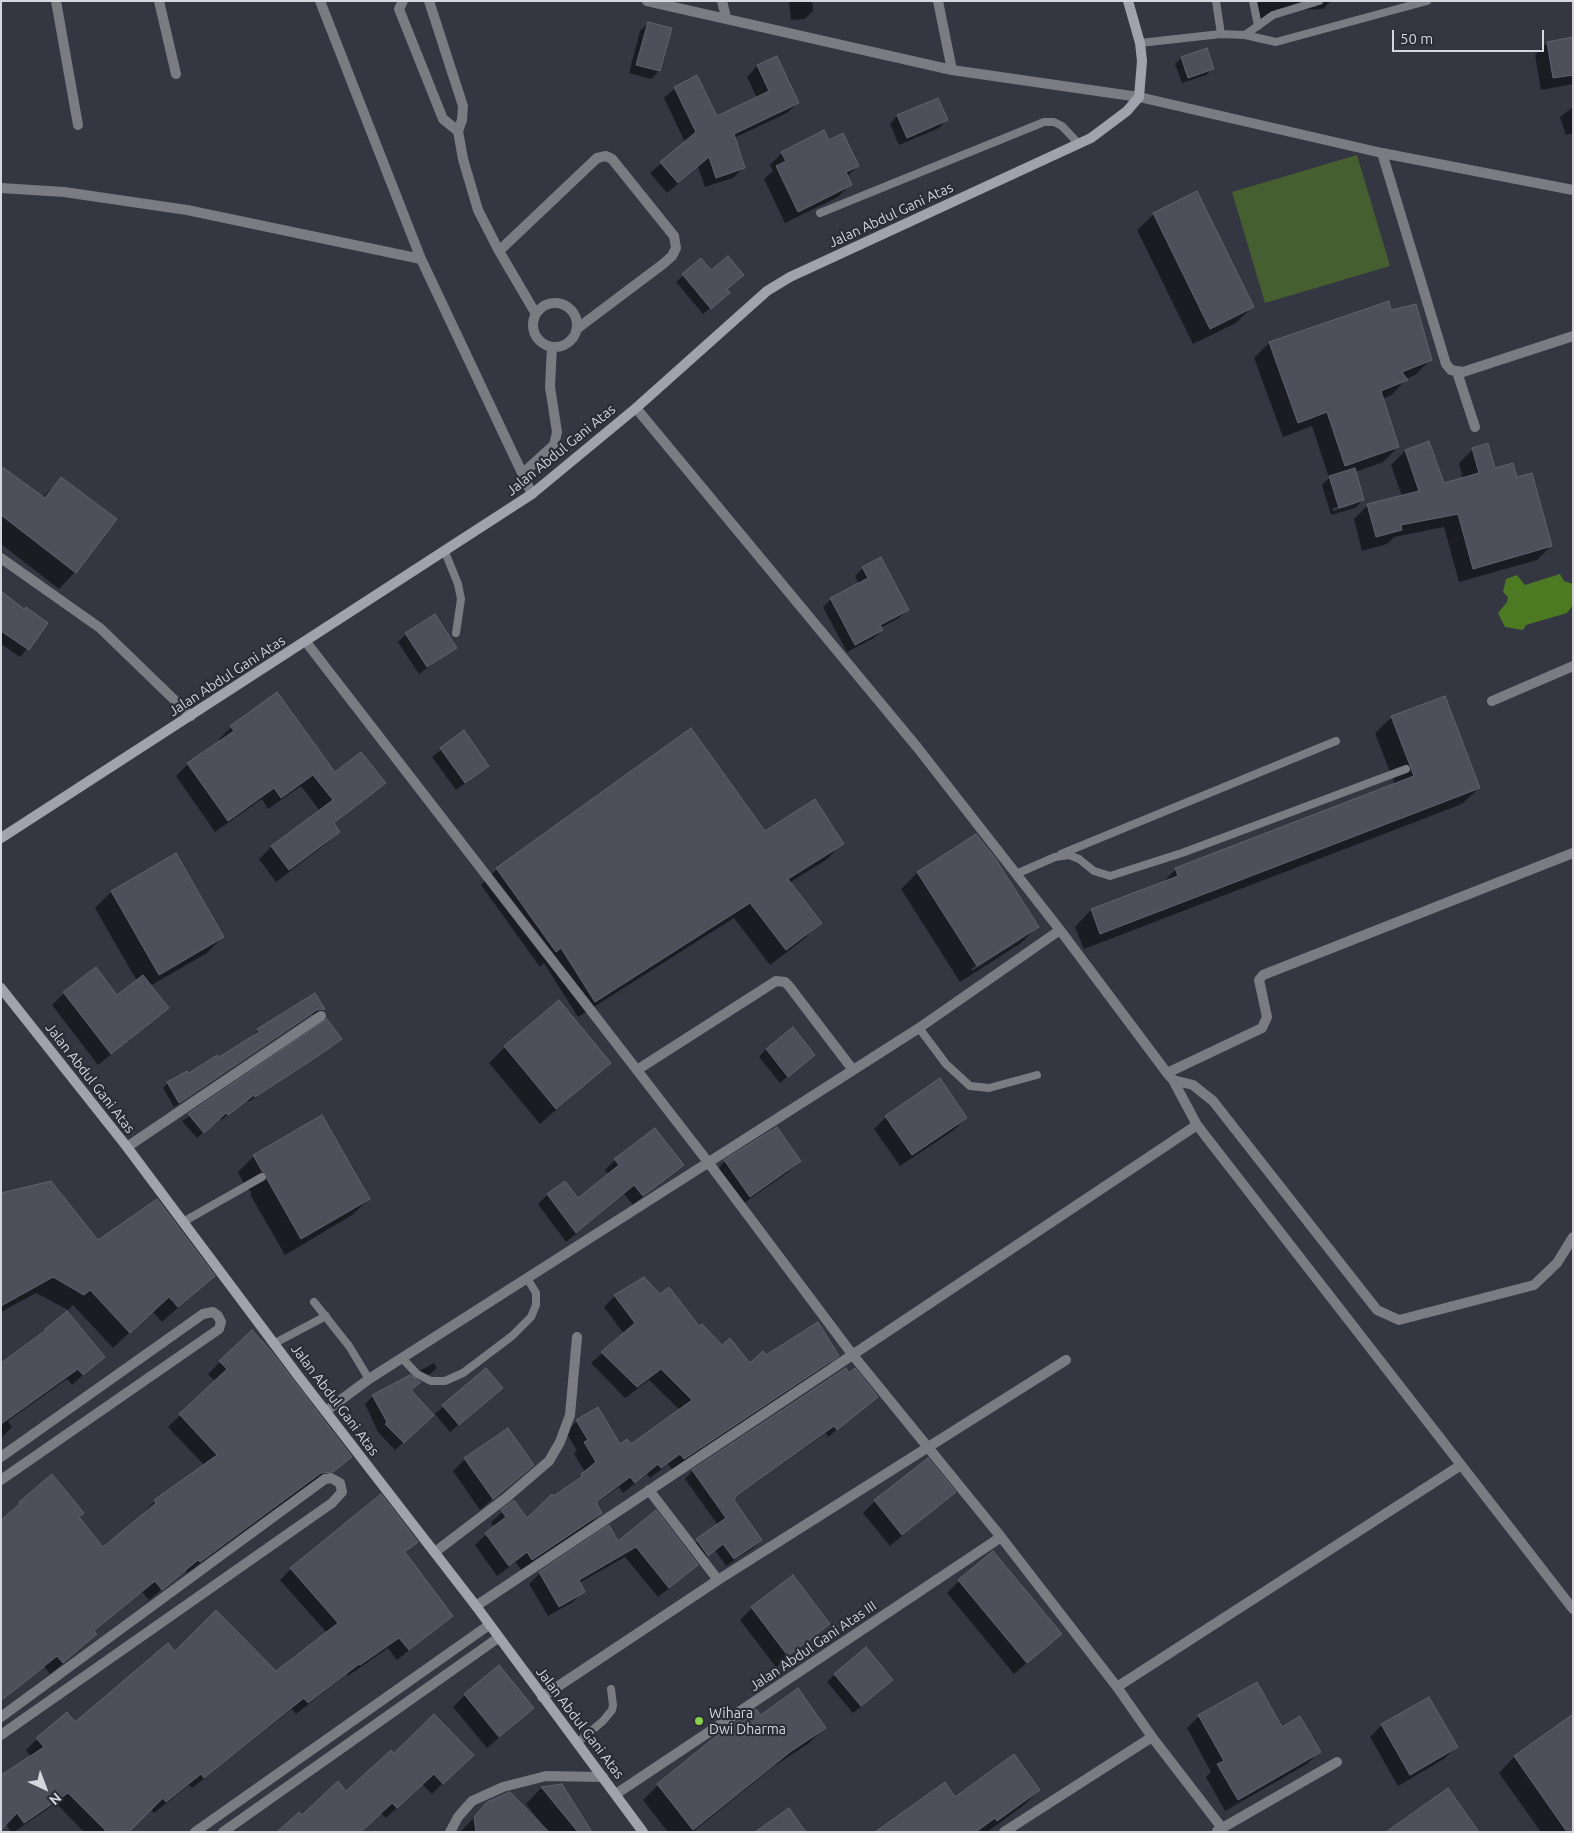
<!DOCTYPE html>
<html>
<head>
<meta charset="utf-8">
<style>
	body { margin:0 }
	#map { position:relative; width:1574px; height:1833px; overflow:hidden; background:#343641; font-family:Ubuntu,sans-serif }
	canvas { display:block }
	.frame { position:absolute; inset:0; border:2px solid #d6d7de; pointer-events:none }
	.north { position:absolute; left:20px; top:1763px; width:50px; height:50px; -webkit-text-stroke:4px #2a2c36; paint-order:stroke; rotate:137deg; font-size:14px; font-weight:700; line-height:20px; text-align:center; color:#d6d7de }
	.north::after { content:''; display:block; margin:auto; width:18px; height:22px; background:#d6d7de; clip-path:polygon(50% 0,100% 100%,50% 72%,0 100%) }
	.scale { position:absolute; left:1392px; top:30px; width:152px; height:22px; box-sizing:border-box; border:2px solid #d6d7de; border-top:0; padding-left:6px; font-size:15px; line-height:18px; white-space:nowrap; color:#d6d7de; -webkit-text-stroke:4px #2a2c36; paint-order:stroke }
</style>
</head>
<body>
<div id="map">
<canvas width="1574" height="1833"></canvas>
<div class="frame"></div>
<div class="north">N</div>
<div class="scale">50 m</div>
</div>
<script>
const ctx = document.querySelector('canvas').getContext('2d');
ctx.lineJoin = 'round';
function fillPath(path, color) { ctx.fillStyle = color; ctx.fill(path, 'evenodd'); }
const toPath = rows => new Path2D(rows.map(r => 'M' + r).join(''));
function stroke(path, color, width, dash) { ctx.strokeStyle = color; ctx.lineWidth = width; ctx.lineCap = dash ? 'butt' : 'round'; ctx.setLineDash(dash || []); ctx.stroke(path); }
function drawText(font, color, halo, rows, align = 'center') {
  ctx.font = font + ' Ubuntu,sans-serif'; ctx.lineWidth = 4.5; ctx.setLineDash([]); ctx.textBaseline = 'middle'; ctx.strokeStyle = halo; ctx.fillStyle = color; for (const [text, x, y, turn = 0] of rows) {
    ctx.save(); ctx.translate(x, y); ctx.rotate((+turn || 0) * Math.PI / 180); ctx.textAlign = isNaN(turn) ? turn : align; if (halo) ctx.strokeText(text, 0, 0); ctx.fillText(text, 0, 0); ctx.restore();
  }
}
const green = toPath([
	[1357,155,1390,266,1265,303,1232,192]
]);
const water = toPath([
	[1560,574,1564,581,1573,584,1573,605,1567,613,1526,625,1523,630,1505,627,1498,613,1507,602,1508,597,1503,592,1506,579,1517,575,1525,585]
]);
const shadow = toPath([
	[789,1,812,1,813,11,805,19,791,20],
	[1251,1,1331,1,1323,9,1302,10,1260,19],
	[648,23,670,29,659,71,651,79,629,73,640,31],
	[1573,38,1573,84,1541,90,1535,55,1547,43],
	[776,58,798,103,787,113,734,138,744,167,733,178,705,187,698,167,667,193,650,173,685,142,664,98,675,88,716,118,757,98,747,77,757,66],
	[1181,58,1212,69,1206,75,1182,83,1175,64],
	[938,99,946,120,939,128,899,145,890,124,897,116],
	[1573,107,1573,133,1566,135,1560,117],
	[828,142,858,165,847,177,850,185,838,197,785,223,764,179,773,171,770,165,782,153],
	[1154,214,1252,307,1236,323,1193,344,1137,230],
	[701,260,726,289,722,299,703,314,676,282],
	[1390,312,1430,360,1415,375,1406,379,1392,395,1382,399,1398,447,1383,462,1355,472,1363,500,1355,508,1331,515,1322,485,1329,478,1312,426,1283,437,1254,358,1269,343],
	[1355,502,1355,504,1333,511,1333,508],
	[1473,449,1494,470,1516,479,1551,546,1537,560,1459,582,1444,527,1394,537,1387,544,1362,551,1354,519,1368,505,1402,496,1391,465,1405,451,1443,484,1463,479,1459,463],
	[1,476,42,498,62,478,115,519,75,572,59,589,1,544],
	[863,568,907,610,899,618,880,628,882,630,874,638,847,652,823,607,831,599,859,584,855,576],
	[1,593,24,611,47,623,20,657,1,644],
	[406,634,455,648,419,674,398,642],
	[1392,717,1479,788,1462,804,1084,949,1075,927,1091,910,1161,884,1176,869,1395,785,1375,733],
	[231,727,334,774,384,783,333,825,338,832,326,844,276,882,259,859,271,847,320,811,301,786,268,809,262,799,215,832,176,776,188,764,221,741,219,739],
	[464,732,488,766,456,790,432,757],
	[764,832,842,844,826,860,789,883,820,923,804,939,770,965,734,918,578,1017,544,963,540,967,481,885,497,869],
	[176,855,223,937,207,953,150,986,167,1008,98,1065,52,1005,64,993,117,997,137,981,95,908,111,892],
	[918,872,1037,927,1021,943,960,982,901,889],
	[1020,937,1020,940,972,971,971,969],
	[314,995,323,1009,319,1013,311,1015,174,1107,163,1088,168,1083,188,1075,218,1059,254,1037,253,1035,258,1030],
	[327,1020,334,1045,248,1102,247,1100,221,1120,220,1118,197,1138,182,1121],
	[505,1047,610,1063,540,1124,489,1063],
	[766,1049,814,1055,780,1083,759,1057],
	[886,1117,966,1118,954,1130,900,1166,874,1129],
	[254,1156,369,1199,352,1215,285,1255,251,1196,251,1191,246,1188,238,1172],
	[615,1160,682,1165,633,1205,624,1194,566,1242,538,1204,548,1194,578,1200,609,1175,605,1170],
	[725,1161,800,1161,787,1173,737,1208,713,1174],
	[98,1242,213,1276,162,1322,152,1311,113,1348,73,1305,68,1310,36,1293,1,1312,1,1278],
	[615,1296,660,1296,722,1346,750,1365,766,1356,837,1356,826,1367,672,1469,668,1464,650,1478,647,1474,623,1493,619,1487,596,1504,601,1513,590,1524,521,1570,516,1562,497,1576,475,1545,494,1527,491,1522,514,1502,527,1519,585,1472,574,1454,577,1451,566,1432,577,1421,598,1409,620,1446,630,1445,680,1410,649,1380,625,1398,591,1363,624,1334,604,1307],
	[46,1330,103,1357,72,1385,67,1379,8,1421,12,1427,1,1438,1,1364],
	[220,1362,351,1457,320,1483,308,1485,187,1573,185,1571,149,1600,142,1592,94,1632,95,1634,84,1646,50,1674,44,1666,1,1702,1,1606,77,1518,103,1549,145,1514,143,1513,155,1501,204,1465,168,1427,215,1381,208,1374],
	[434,1363,437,1368,410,1391,432,1415,395,1450,378,1432,365,1404,373,1396,413,1378,421,1370],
	[845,1369,849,1375,877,1397,828,1437,826,1433,733,1499,761,1540,753,1548,726,1566,715,1550,700,1563,689,1548,718,1525,685,1479,692,1471],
	[486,1370,494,1396,450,1432,435,1414],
	[507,1429,532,1465,480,1510,453,1471,465,1459],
	[954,1492,890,1546,863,1513,875,1501],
	[655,1512,686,1575,658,1597,625,1557,579,1583,584,1591,573,1602,548,1616,529,1584,540,1573,609,1527,618,1542],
	[416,1542,405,1554,452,1616,397,1660,388,1648,348,1676,347,1674,296,1714,292,1709,192,1788,189,1785,154,1813,151,1809,128,1832,84,1832,56,1803,14,1832,11,1832,6,1824,31,1757,26,1750,37,1739,75,1724,175,1653,276,1673,327,1633,280,1580,291,1569],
	[959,1581,1060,1634,1014,1674,947,1593],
	[752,1608,828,1624,776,1667,740,1620],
	[835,1674,891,1680,853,1713,827,1682],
	[465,1695,532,1708,487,1748,453,1707],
	[1428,1698,1456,1747,1444,1759,1398,1786,1370,1737,1382,1725],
	[1199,1716,1282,1729,1319,1752,1307,1764,1225,1811,1206,1777,1211,1772,1187,1728],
	[1573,1716,1573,1832,1541,1832,1499,1773,1514,1757],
	[760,1717,824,1728,809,1743,773,1767,693,1832,668,1832,643,1800,658,1785,726,1730],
	[394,1755,472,1755,432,1794,422,1784,386,1818,381,1813,302,1817,346,1793],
	[561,1785,590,1832,460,1832,488,1803,539,1824,541,1823,526,1804,541,1788],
	[1039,1790,1024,1805,987,1832,877,1832,955,1798]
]);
const building = toPath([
	[648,22,672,28,660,71,636,65,648,22],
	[1573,37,1573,75,1553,78,1547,42,1573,37],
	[1207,48,1214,69,1188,78,1181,57,1207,48],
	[777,56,799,103,734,134,745,168,716,178,709,157,678,183,660,162,696,132,674,87,697,75,717,116,769,91,757,65,777,56],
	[938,98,948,120,907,138,897,115,938,98],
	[824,130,829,140,843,133,859,166,846,172,852,185,798,212,776,166,786,161,781,152,824,130],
	[1197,191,1254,307,1210,329,1153,213,1197,191],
	[728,256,744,275,727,289,730,293,711,309,682,274,701,258,711,270,728,256],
	[1389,301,1391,310,1416,304,1432,360,1402,372,1408,380,1381,391,1399,447,1345,466,1327,412,1298,423,1269,342,1389,301],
	[1429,441,1444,483,1479,473,1472,448,1488,443,1495,468,1513,463,1517,477,1532,473,1552,546,1473,569,1458,514,1401,525,1402,530,1376,537,1367,504,1419,491,1405,450,1429,441],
	[1,466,45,498,61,477,117,519,76,573,1,515,1,466],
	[1355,468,1364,500,1339,508,1329,476,1355,468],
	[881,557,909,610,880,625,883,630,855,645,830,598,868,578,862,567,881,557],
	[1,591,24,609,26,607,48,623,29,650,1,631,1,591],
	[435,614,457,648,427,667,405,633,435,614],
	[277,692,335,772,361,752,386,783,334,823,340,832,289,870,271,846,333,800,313,775,281,798,274,788,228,821,187,763,234,731,230,726,277,692],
	[1445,696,1480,788,1100,934,1091,909,1178,876,1175,868,1414,776,1391,716,1445,696],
	[691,728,765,831,815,799,844,844,788,879,822,923,786,950,750,903,595,1002,561,948,556,952,496,868,691,728],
	[464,730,489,766,465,783,440,748,464,730],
	[976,834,995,858,1039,927,977,966,917,872,976,834],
	[176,853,224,937,159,975,111,891,176,853],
	[96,967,117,995,143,975,169,1008,111,1054,63,992,96,967],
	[315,993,325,1009,317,1010,179,1103,167,1082,187,1071,189,1073,217,1055,219,1057,259,1032,257,1029,315,993],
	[559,1000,611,1063,556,1109,504,1046,559,1000],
	[327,1019,342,1039,318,1056,255,1097,254,1095,228,1115,226,1113,204,1133,188,1114,327,1019],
	[793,1027,815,1055,788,1077,766,1049,793,1027],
	[940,1078,967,1118,912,1155,885,1116,940,1078],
	[322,1115,370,1199,301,1239,267,1179,267,1175,262,1171,253,1155,322,1115],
	[777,1127,801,1161,750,1197,724,1160,777,1127],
	[655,1128,684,1165,643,1196,634,1185,576,1233,547,1194,565,1181,578,1198,619,1165,614,1159,655,1128],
	[51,1181,98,1240,157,1199,215,1276,178,1307,169,1297,130,1333,90,1290,84,1295,53,1277,1,1306,1,1193,51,1181],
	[644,1277,660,1294,669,1287,699,1326,702,1324,722,1345,730,1338,750,1363,763,1351,766,1355,818,1322,839,1356,684,1459,680,1454,661,1468,658,1464,635,1483,630,1477,598,1501,597,1504,602,1513,532,1560,527,1552,509,1566,485,1533,506,1517,501,1510,514,1500,527,1518,552,1494,554,1496,582,1476,581,1474,596,1462,584,1442,588,1440,576,1420,598,1407,620,1444,627,1439,631,1444,692,1400,661,1369,637,1387,601,1352,635,1323,614,1295,644,1277],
	[67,1311,105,1357,83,1375,78,1369,1,1424,1,1363,46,1330,45,1329,67,1311],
	[252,1330,271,1351,352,1457,333,1472,321,1473,200,1562,198,1560,162,1590,155,1581,94,1631,97,1634,63,1663,57,1656,1,1701,1,1520,20,1504,19,1502,52,1474,84,1513,79,1517,103,1547,156,1503,154,1500,217,1455,179,1414,227,1369,219,1361,252,1330],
	[486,1368,503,1388,459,1425,442,1405,486,1368],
	[846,1368,849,1373,855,1368,878,1397,837,1430,834,1426,736,1496,734,1500,762,1540,734,1559,723,1544,708,1556,696,1539,726,1518,692,1470,846,1368],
	[410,1375,421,1382,411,1390,434,1415,404,1443,385,1424,387,1422,372,1395,410,1375],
	[508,1428,534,1465,493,1499,464,1458,508,1428],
	[928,1458,956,1492,902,1535,874,1500,928,1458],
	[381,1494,418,1542,405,1552,453,1616,409,1650,399,1638,360,1665,359,1664,308,1703,304,1698,204,1778,201,1774,166,1802,163,1798,129,1832,107,1832,68,1793,24,1823,17,1813,1,1830,1,1775,44,1747,36,1738,67,1712,75,1722,168,1643,175,1651,216,1610,276,1671,338,1623,290,1568,381,1494],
	[656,1510,698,1565,669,1588,636,1547,579,1580,585,1592,559,1607,539,1572,609,1525,618,1541,656,1510],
	[993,1551,1062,1634,1027,1663,958,1580,993,1551],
	[793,1575,830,1624,788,1656,751,1607,793,1575],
	[866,1647,893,1680,861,1706,834,1674,866,1647],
	[499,1665,534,1708,499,1737,464,1694,499,1665],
	[1257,1682,1282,1727,1300,1716,1321,1752,1238,1800,1217,1764,1224,1761,1198,1715,1257,1682],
	[798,1688,826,1728,790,1752,693,1830,657,1784,725,1729,756,1709,761,1715,798,1688],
	[1429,1697,1458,1747,1410,1775,1381,1724,1429,1697],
	[434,1714,474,1755,443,1784,434,1774,397,1808,392,1803,361,1832,277,1832,299,1812,302,1815,338,1781,346,1791,391,1750,394,1753,434,1714],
	[1573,1714,1573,1832,1567,1832,1514,1756,1573,1714],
	[1014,1754,1040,1790,997,1821,995,1818,976,1832,875,1832,945,1782,955,1797,1014,1754],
	[562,1784,592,1832,578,1832,541,1787,562,1784],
	[1448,1788,1479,1832,1386,1832,1448,1788],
	[510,1792,549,1832,476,1832,474,1817,487,1802,510,1792],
	[789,1808,806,1832,755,1832,789,1808]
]);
const lane = toPath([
	[1216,1,1221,34],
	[1253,1,1258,26],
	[1245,35,1273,15,1319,1],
	[1140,43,1221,34,1245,35,1276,42,1427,1],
	[820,213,1044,122,1054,122,1062,126,1078,143],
	[445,552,458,584,461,599,456,633],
	[1061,854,1336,741],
	[1016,874,1055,857,1069,855,1079,859,1094,871,1110,876,1182,853,1406,769],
	[919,1028,946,1064,970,1086,989,1088,1037,1075],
	[183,1222,262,1177],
	[314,1302,349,1346,369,1379],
	[275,1343,326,1316],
	[402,1358,417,1374,431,1381,445,1381,463,1373,512,1336,531,1317,536,1305,536,1293,527,1278],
	[577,1743,603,1721,612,1710,613,1705,611,1689]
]);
const street = toPath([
	[56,1,78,125],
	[159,1,176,74],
	[320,1,421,259,532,494],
	[403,1,399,9,443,119,458,131],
	[429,1,463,106,462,120,458,131,463,159,478,210,499,251,536,314],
	[647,1,952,70,1139,97,1382,153,1573,190],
	[722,1,726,17],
	[938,1,952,70],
	[1382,153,1446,364,1451,370,1463,372,1573,336],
	[1,188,64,192,187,210,421,259],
	[499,251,597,158,606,156,612,159,674,236,676,248,672,256,663,264,578,328],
	'533 325a22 22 0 1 1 44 0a22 22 0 1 1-44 0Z',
	[1457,372,1475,427],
	[636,408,917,747,1060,930,1167,1073,1173,1080,1193,1085,1213,1101,1377,1310,1399,1320,1534,1285,1557,1263,1573,1237],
	[522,474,554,445,557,432,550,387,552,347],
	[1,558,100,628,191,716],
	[306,642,708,1162,852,1354,1001,1537,1117,1687,1152,1737,1222,1828],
	[1492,701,1573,666],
	[637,1070,776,981,785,982,789,986,853,1070],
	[1167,1073,1262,1028,1267,1017,1259,980,1263,975,1573,853],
	[1173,1080,1197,1125,1573,1609],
	[127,1147,321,1016],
	[326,1411,369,1379,919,1028,1060,930],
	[1,1457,203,1314,213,1312,218,1316,221,1322,219,1329,1,1480],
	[649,1490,718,1580],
	[435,1552,506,1498,549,1461,560,1442,570,1415,577,1337],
	[476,1606,1197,1125],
	[1117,1687,1461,1465],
	[542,1697,718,1580,1066,1360],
	[1,1717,325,1479,331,1478,340,1483,342,1492,332,1503,1,1735],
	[616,1794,1001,1537],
	[1217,1831,1337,1762],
	[195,1832,489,1625],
	[223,1832,498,1638],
	[450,1832,458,1817,472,1801,503,1787,546,1776,603,1777],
	[1004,1832,1152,1737]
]);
const secondary = toPath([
	[1,838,532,494,636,408,767,291,790,277,1091,138,1127,111,1139,97,1142,61,1140,43,1128,1],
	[1,988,127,1147,299,1377,476,1606,643,1832]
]);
const markers = [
	[699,1721,5,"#89cf48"]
];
const streetNames = [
	["Jalan Abdul Gani Atas",891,215,-25],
	["Jalan Abdul Gani Atas",561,450,-39],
	["Jalan Abdul Gani Atas",227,676,-33],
	["Jalan Abdul Gani Atas",90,1078,52],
	["Jalan Abdul Gani Atas",335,1400,53],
	["Jalan Abdul Gani Atas III",813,1646,-34],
	["Jalan Abdul Gani Atas",580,1723,53]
];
const poiNames = [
	["Wihara",709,1713],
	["Dwi Dharma",709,1729]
];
fillPath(green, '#455f31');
fillPath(water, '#4d7923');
fillPath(shadow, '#0007');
fillPath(building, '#4d4f5a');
stroke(building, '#60626e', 1);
stroke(lane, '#7b7c82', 8);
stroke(street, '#7b7c82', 10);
stroke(secondary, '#a1a3ac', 10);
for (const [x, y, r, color] of markers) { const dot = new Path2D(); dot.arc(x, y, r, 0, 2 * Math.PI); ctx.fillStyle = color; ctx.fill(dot); stroke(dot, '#2a2c36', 2); }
drawText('14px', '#d6d7de', '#2a2c36', streetNames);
drawText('14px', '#d6d7de', '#2a2c36', poiNames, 'left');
</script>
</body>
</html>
